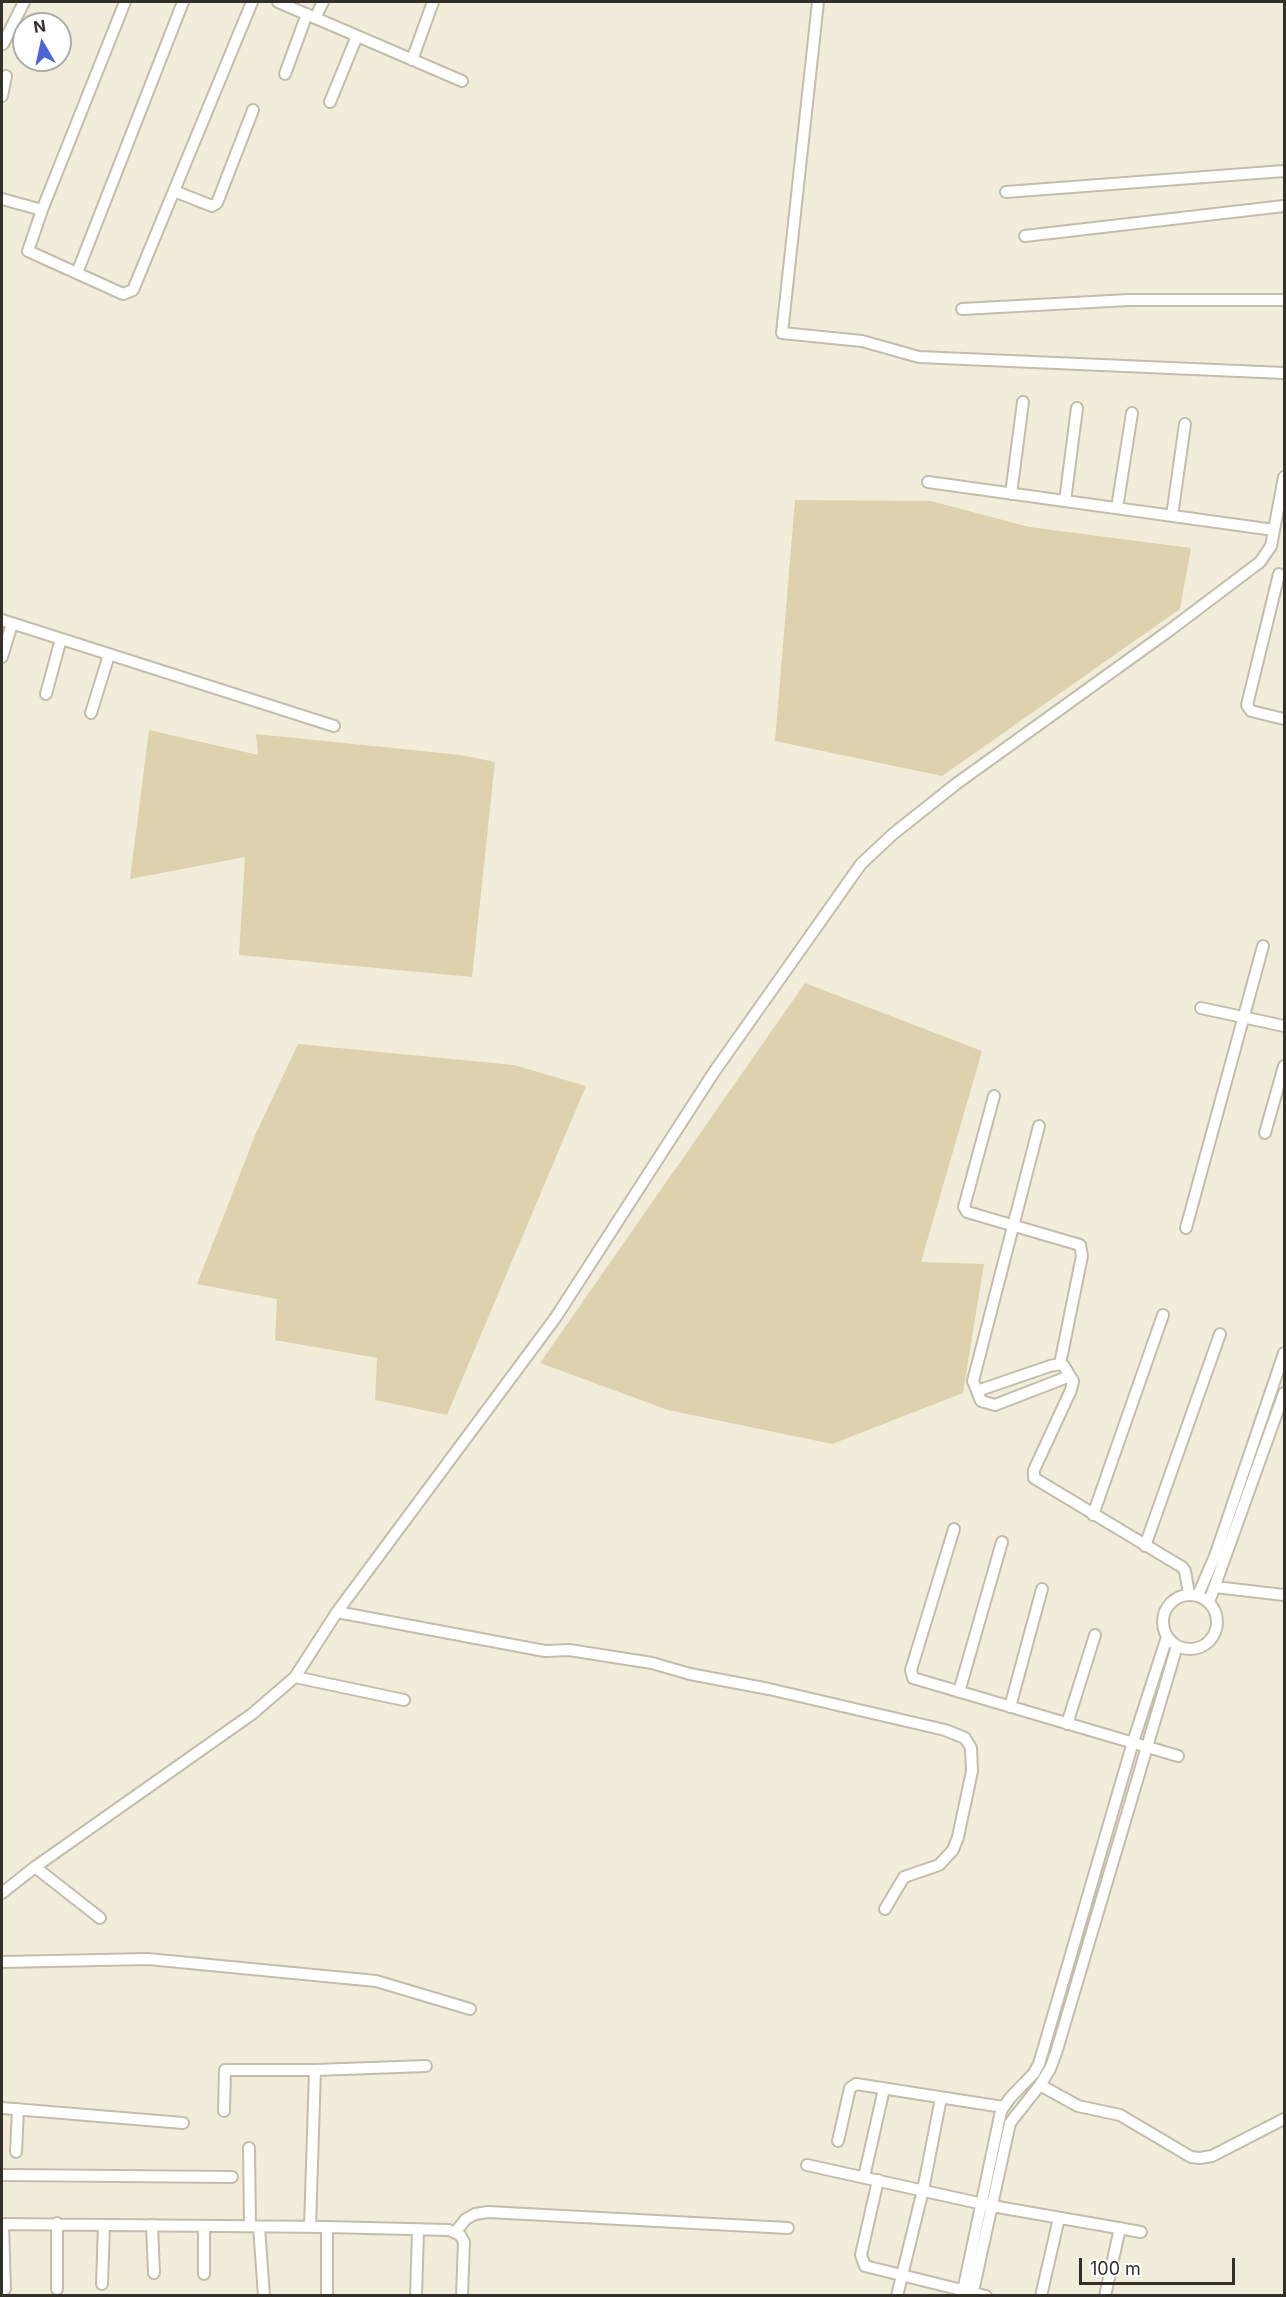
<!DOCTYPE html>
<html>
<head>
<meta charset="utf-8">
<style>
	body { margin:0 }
	#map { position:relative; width:1286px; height:2297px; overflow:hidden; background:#f2edda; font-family:Inter,sans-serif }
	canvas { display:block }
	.frame { position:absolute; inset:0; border:3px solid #323029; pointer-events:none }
	.north { position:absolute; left:12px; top:12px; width:60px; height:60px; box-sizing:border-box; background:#fff; border:2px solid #adaca9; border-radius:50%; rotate:351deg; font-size:16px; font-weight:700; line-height:24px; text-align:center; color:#323029 }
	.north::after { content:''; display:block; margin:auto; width:21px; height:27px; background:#4d64d9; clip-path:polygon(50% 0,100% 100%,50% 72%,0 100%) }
	.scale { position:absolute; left:1079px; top:2258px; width:156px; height:27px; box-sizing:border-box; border:3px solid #323029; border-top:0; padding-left:8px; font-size:18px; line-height:21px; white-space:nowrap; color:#323029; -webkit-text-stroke:4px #fff; paint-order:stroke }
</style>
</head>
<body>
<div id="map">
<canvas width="1286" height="2297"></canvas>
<div class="frame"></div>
<div class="north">N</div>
<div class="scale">100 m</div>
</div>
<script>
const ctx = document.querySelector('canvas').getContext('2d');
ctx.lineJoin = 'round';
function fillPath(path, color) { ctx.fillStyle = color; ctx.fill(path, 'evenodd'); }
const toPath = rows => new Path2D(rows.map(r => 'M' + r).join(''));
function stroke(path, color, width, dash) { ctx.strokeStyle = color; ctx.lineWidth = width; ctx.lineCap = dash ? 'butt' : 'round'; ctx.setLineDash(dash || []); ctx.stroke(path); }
const green = toPath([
	[795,500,931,501,1029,527,1191,548,1180,609,942,776,775,741],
	[149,730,258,755,256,734,461,755,495,762,472,977,239,955,245,857,130,879],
	[805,983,982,1051,921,1262,984,1264,963,1393,832,1444,668,1410,540,1363],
	[298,1044,514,1065,586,1086,447,1415,375,1400,377,1358,275,1340,277,1299,197,1284,256,1133]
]);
const minor = toPath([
	[125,2,42,210,28,251,123,294,133,290,252,2],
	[278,2,462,81],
	[818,2,782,333,862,341,919,357,1284,373],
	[315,18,323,2],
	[3,44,24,2],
	[412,60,433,2],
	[285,74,307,14],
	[2,96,6,76],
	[330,102,357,36],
	[174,191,212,206,217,203,253,110],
	[1006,192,1284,171],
	[2,199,42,210],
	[1025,236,1284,206],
	[77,273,183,2],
	[962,309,1129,300,1284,300],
	[928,482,1274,530],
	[1011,494,1023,402],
	[1065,501,1077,408],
	[1117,508,1132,413],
	[1172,516,1185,424],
	[1279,574,1247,705,1251,711,1284,719],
	[2,620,334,726],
	[2,657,12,624],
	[46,694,61,639],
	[91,713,109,655],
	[1201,1008,1284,1026],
	[994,1096,964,1207,967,1212,1080,1245,1082,1256,1060,1364],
	[1039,1126,973,1381,981,1401,995,1405,1070,1376],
	[1265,1133,1284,1066],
	[1186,1228,1263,946],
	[977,1391,1050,1366,1060,1364,1064,1366,1073,1381,1071,1390,1034,1470,1034,1478,1182,1567,1185,1571,1189,1594],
	[1093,1515,1163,1315],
	[954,1529,911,1670,913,1678,1178,1756],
	[1145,1546,1220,1334],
	[1215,1587,1284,1595],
	'1163 1622a27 27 0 1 1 54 0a27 27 0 1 1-54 0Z',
	[1198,1595,1215,1556,1284,1353],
	[1209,1602,1284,1393],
	[337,1612,545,1651,569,1650,652,1663,690,1674,769,1689,945,1730,965,1738,971,1748,972,1771,958,1837,953,1850,939,1865,904,1877,885,1909],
	[295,1677,404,1700],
	[959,1692,1002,1542],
	[1010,1707,1042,1589],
	[1067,1724,1095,1635],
	[35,1867,100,1918],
	[2,1893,35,1867,252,1714,295,1677,337,1612,556,1317,714,1072,861,864,893,834,956,784,1170,630,1260,562,1271,546,1284,477],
	[2,1962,148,1959,376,1981,470,2009],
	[1040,2085,1078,2106,1120,2115,1191,2157,1200,2158,1212,2156,1284,2119],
	[2,2108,183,2123],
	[224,2111,225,2070,315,2070],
	[838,2141,850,2088,856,2084,1003,2107],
	[249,2148,250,2226],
	[16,2152,18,2109],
	[807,2165,992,2206,1141,2232],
	[2,2175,232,2177],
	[864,2177,884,2089],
	[878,2180,861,2255,865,2266,986,2296],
	[57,2223,57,2289],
	[2,2224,327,2227,449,2230,460,2235,464,2242,462,2296],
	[3,2224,5,2289],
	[152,2225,154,2273],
	[259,2227,264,2296],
	[310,2227,315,2070,426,2066],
	[456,2231,466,2219,475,2214,488,2212,788,2228],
	[204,2274,204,2226],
	[102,2284,104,2225],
	[327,2296,327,2227],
	[416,2296,418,2231],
	[897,2296,923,2190,941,2098],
	[962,2296,1001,2111,1010,2098,1034,2073,1039,2064,1133,1742,1167,1637],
	[972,2296,1010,2123,1040,2085,1050,2069,1056,2053,1177,1646],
	[1041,2296,1059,2218],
	[1105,2296,1120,2228]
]);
fillPath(green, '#ddd2ad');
stroke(minor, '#c3bdab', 14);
stroke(minor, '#fff', 10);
</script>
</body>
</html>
